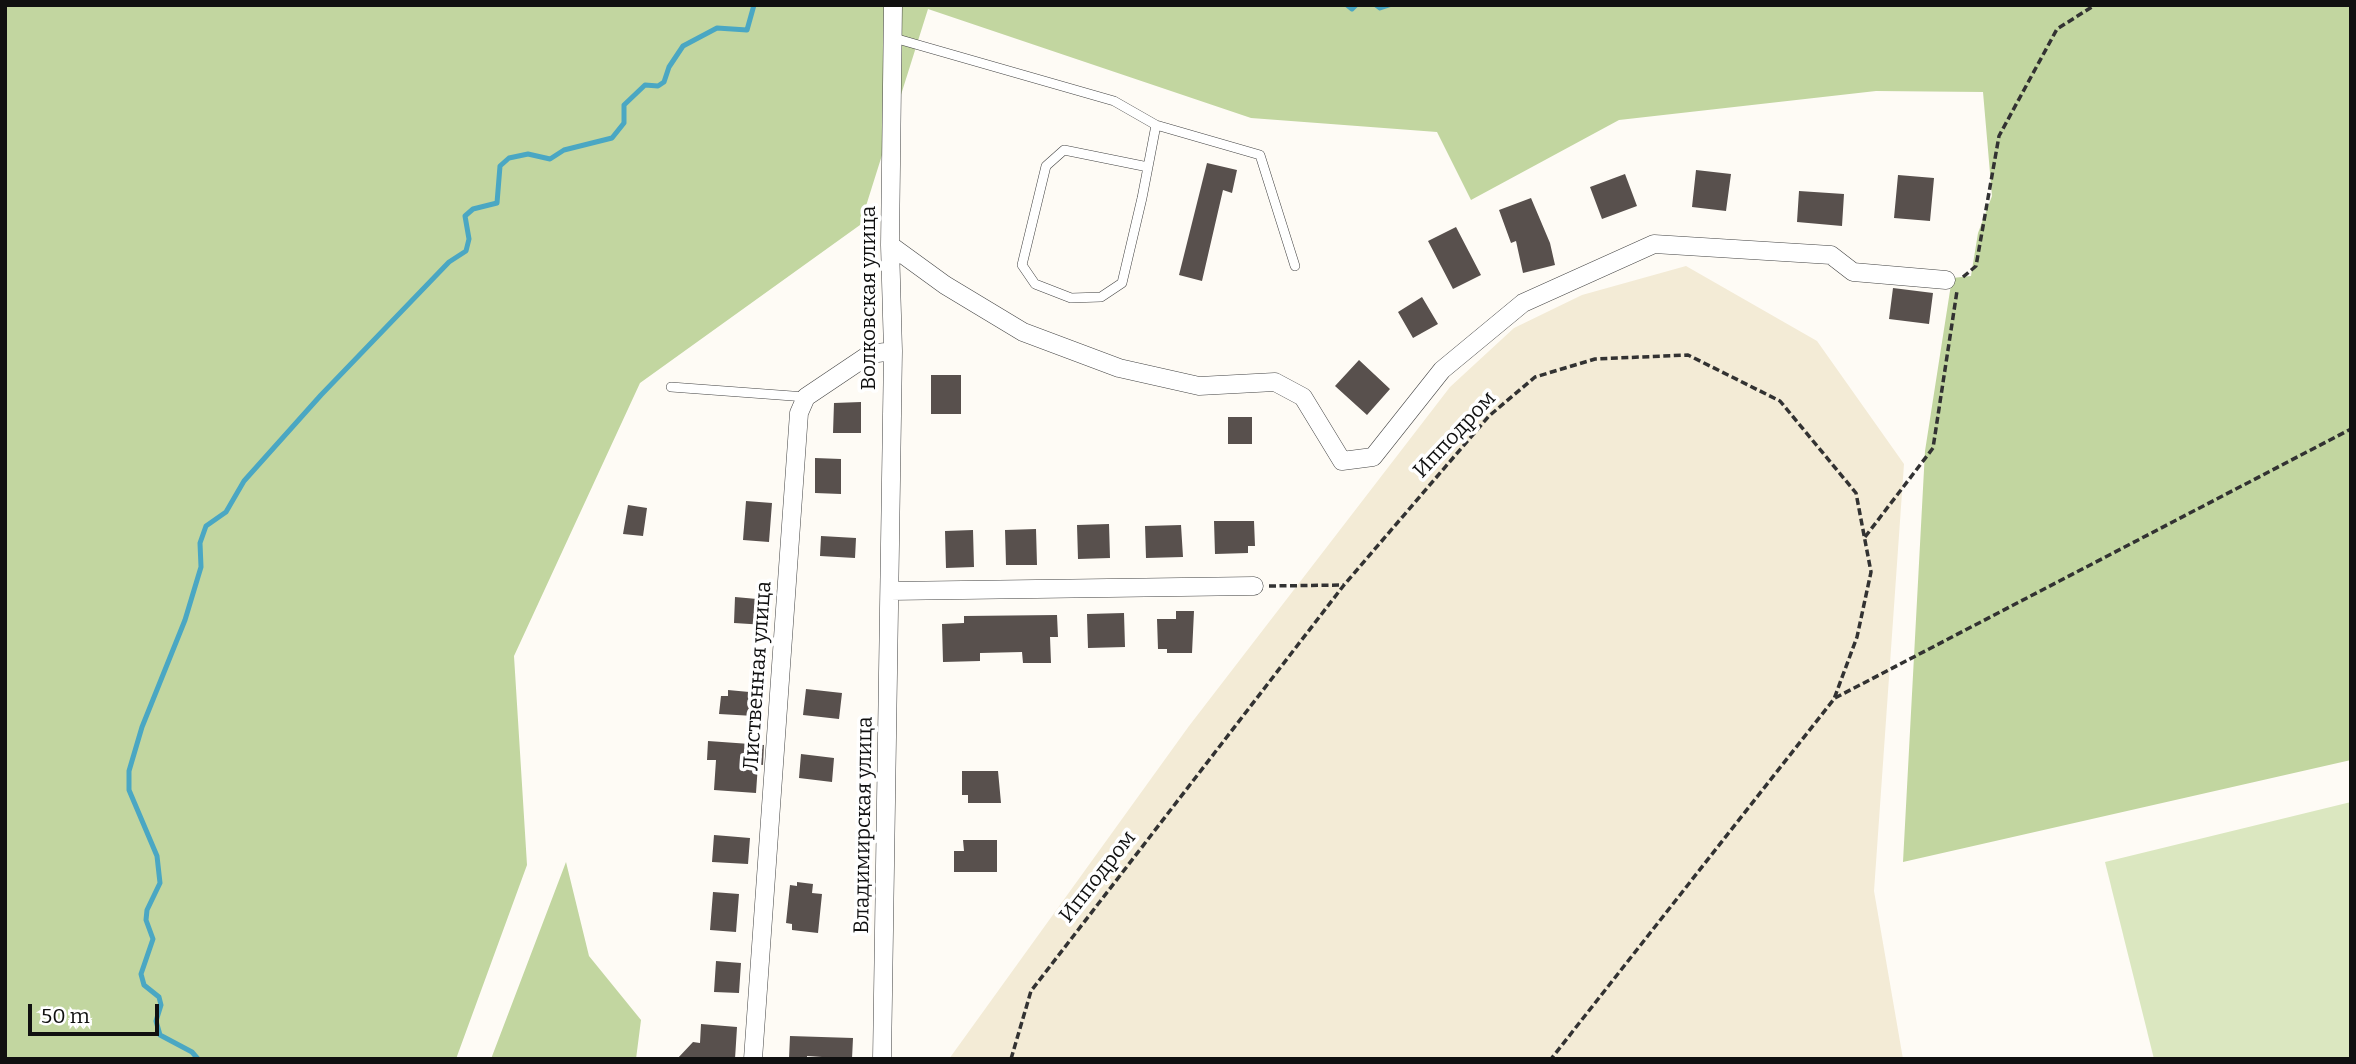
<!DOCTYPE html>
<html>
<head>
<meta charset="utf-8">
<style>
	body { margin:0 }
	#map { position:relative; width:2356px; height:1064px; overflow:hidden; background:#fefbf5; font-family:Bitter,serif }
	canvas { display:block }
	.frame { position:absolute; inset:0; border:7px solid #101010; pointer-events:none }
	.scale { position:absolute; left:28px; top:1004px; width:131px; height:32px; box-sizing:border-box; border:4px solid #101010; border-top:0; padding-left:9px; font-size:21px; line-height:24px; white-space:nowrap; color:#101010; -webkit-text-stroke:5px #fff; paint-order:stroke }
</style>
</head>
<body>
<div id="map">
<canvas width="2356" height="1064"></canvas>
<div class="frame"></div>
<div class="scale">50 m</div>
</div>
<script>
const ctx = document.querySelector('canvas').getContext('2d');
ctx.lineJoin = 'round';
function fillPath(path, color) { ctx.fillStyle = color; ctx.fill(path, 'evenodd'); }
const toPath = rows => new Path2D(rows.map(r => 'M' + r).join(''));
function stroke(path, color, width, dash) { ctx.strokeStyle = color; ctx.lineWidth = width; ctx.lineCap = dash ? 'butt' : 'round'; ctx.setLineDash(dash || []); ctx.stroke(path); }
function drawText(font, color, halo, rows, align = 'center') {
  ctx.font = font + ' Bitter,serif'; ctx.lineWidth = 7; ctx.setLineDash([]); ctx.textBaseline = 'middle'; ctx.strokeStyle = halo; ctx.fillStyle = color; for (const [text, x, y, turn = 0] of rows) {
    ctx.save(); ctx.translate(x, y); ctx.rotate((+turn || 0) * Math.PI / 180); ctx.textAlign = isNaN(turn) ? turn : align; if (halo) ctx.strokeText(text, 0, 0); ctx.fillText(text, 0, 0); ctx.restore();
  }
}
const farmland = toPath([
	[1686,266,1817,341,1904,464,1874,891,1903,1059,949,1059,1189,726,1450,387,1514,328,1582,295]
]);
const green = toPath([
	[2351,802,2351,1059,2154,1059,2105,862]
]);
const forest = toPath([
	[5,5,2351,5,2351,760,1903,862,1925,451,1952,278,1971,276,1978,233,1992,196,1983,92,1876,91,1619,120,1471,200,1437,132,1251,118,928,9,860,225,640,383,514,656,527,865,456,1059,5,1059],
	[566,862,589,956,641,1020,636,1059,491,1059]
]);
const stream = toPath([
	[1347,5,1352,9,1356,5],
	[1376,5,1380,8,1389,5],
	[198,1059,192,1052,160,1035,156,1021,161,1005,159,997,144,985,141,974,153,939,146,920,147,910,160,883,157,856,129,790,129,771,142,727,185,620,201,567,200,543,206,526,226,512,244,481,321,395,449,262,466,251,469,239,465,216,473,209,497,203,500,166,509,158,528,154,550,159,564,150,612,138,624,123,624,105,645,85,658,86,664,82,669,67,683,46,717,28,747,30,754,5]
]);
const building = toPath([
	[1207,163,1237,170,1232,193,1223,190,1202,281,1179,275],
	[1696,170,1731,174,1726,211,1692,207],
	[1625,174,1637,206,1602,219,1590,187],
	[1898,175,1934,178,1930,221,1894,218],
	[1799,191,1844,194,1842,226,1797,222],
	[1531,198,1550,243,1555,265,1523,273,1516,241,1511,243,1499,210],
	[1456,227,1481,275,1453,289,1428,241],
	[1893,288,1933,293,1929,324,1889,319],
	[1422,297,1438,324,1413,338,1398,312],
	[1359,360,1390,389,1367,415,1335,386],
	[931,375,961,375,961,414,931,414],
	[861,402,861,433,833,433,834,403],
	[1228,417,1252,417,1252,444,1228,444],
	[815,458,841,459,841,494,815,493],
	[746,501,772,503,769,542,743,540],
	[628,505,647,508,643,536,623,534],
	[1214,521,1254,521,1255,546,1248,546,1248,553,1215,554],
	[1109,524,1110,558,1078,559,1077,525],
	[1181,525,1183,557,1146,558,1145,526],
	[1036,529,1037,565,1006,565,1005,530],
	[973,530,974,567,946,568,945,531],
	[821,536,856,538,855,558,820,556],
	[735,597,768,600,766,625,734,623],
	[1176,611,1194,611,1192,653,1167,653,1167,649,1158,649,1157,619,1176,619],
	[1124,613,1125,647,1088,648,1087,614],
	[1057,615,1058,637,1050,637,1051,663,1023,663,1022,652,980,653,980,661,943,662,942,624,964,623,964,616],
	[806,689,842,693,839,719,803,715],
	[728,690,760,693,759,713,755,712,754,716,719,714,721,696,728,696],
	[708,741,764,745,763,765,758,764,756,793,714,790,716,760,707,760],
	[801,754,834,758,832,782,799,778],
	[962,771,998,771,1001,803,968,803,968,795,962,795],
	[714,835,750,838,748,864,712,862],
	[963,840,997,840,997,872,954,872,954,851,964,851],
	[797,882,813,884,812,893,822,894,818,933,792,930,792,924,786,923,790,885,797,886],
	[713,892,739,894,736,932,710,930],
	[716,961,741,963,739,993,714,992],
	[701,1024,737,1027,735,1059,677,1059,693,1042,700,1043],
	[790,1036,853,1038,852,1059,807,1056,807,1059,789,1059]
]);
const path = toPath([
	[1963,277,1976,266,1999,136,2057,29,2095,5],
	[1865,537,1933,448,1957,291],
	[1269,586,1344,585],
	[1835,698,2351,429],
	[1011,1059,1031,991,1344,585,1489,416,1535,377,1595,359,1688,355,1780,401,1856,493,1871,572,1857,637,1834,699,1551,1059]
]);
const service = toPath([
	[894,38,1114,101,1156,125,1148,167,1142,198,1122,283,1101,297,1071,298,1035,284,1022,265,1046,166,1064,150,1148,167],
	[1156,125,1260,155,1295,266],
	[671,387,806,397]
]);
const minor = toPath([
	[890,245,945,285,1023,332,1119,368,1199,386,1275,382,1303,397,1342,461,1373,457,1442,370,1523,303,1654,244,1831,255,1853,272,1946,280],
	[890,591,1254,586],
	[753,1059,799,413,806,397,870,354,893,351],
	[882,1059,893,351,890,245,893,5]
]);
const streetNames = [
	["Волковская улица",869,298,-90],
	["Ипподром",1455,435,-47],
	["Лиственная улица",758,676,-86],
	["Владимирская улица",864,825,-89],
	["Ипподром",1098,877,-52]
];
fillPath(farmland, '#f3ebd6');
fillPath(green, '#dbe7c0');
fillPath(forest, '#c2d6a0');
stroke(stream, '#4aa7c3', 5);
fillPath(building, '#58504d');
stroke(service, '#434343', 10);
stroke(minor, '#434343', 19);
stroke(path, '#323232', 3.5, [7, 3.5]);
stroke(service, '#fff', 9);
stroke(minor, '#fff', 18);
drawText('21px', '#101010', '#fff', streetNames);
</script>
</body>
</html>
